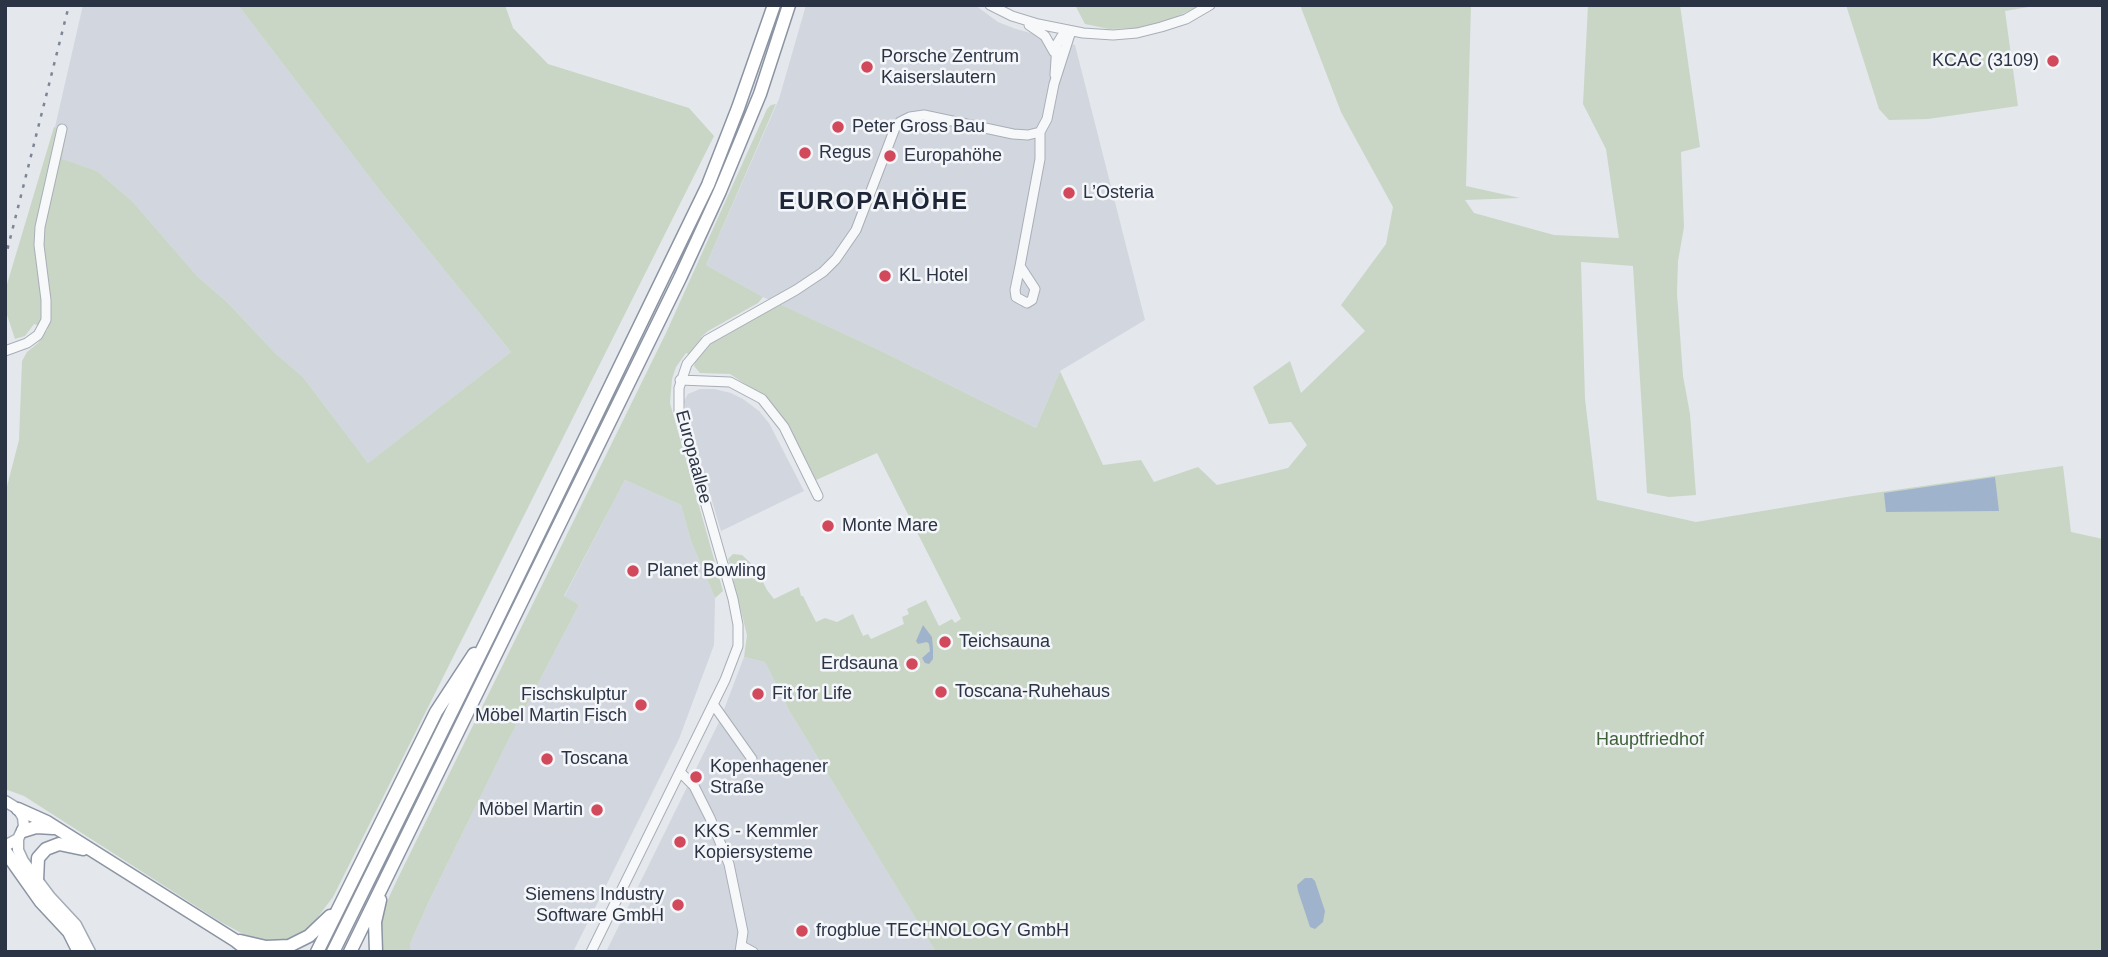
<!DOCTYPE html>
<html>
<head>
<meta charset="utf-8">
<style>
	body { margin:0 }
	#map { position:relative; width:2108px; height:957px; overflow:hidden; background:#e4e7ec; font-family:Helvetica,sans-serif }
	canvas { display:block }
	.frame { position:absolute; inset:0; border:7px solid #2b3445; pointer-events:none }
</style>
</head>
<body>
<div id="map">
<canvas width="2108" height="957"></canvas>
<div class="frame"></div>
</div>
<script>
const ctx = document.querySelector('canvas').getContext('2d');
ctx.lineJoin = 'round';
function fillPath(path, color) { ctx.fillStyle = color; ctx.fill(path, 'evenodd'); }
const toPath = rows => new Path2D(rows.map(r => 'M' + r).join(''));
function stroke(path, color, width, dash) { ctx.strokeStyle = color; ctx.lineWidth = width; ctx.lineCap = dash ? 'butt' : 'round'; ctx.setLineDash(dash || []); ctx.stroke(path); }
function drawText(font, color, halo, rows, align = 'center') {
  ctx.font = font + ' Helvetica,sans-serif'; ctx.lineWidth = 5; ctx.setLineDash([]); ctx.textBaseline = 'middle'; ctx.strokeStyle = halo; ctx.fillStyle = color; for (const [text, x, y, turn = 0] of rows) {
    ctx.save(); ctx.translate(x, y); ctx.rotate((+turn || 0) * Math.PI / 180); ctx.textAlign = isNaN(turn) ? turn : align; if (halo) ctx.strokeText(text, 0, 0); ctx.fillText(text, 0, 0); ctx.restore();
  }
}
const built = toPath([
	[83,5,238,5,381,192,511,352,368,463,303,377,275,353,228,303,198,277,132,201,97,171,61,159,67,130,55,127],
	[806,5,975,5,998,22,1016,29,1075,45,1145,320,1060,371,1036,428,877,349,763,297,706,265,779,99],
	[700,389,714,389,731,393,743,399,759,411,769,423,804,491,721,531,689,424,684,401,688,394],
	[625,480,681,505,691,541,715,598,714,645,679,739,573,952,410,952,410,944,430,899,509,739,579,605,564,597],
	[744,657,765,662,790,712,936,952,606,952,720,720]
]);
const green = toPath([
	[238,5,505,5,513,28,548,64,689,108,714,136,333,897,311,926,289,940,258,942,219,921,24,796,5,789,5,494,19,440,22,361,27,352,38,343,48,329,34,324,25,336,15,339,5,309,5,291,54,127,67,130,62,159,97,171,132,201,198,277,228,303,275,353,303,377,368,463,511,352,381,192],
	[1075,5,1201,5,1172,19,1140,28,1109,29,1085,24],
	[1300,5,1471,5,1466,186,1520,198,1465,200,1474,213,1554,235,1619,238,1606,149,1583,104,1588,5,1680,5,1700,147,1681,152,1684,227,1678,261,1677,293,1683,376,1690,414,1696,495,1669,497,1647,493,1633,266,1581,262,1585,399,1597,500,1696,522,1853,496,2063,466,2071,532,2103,539,2103,952,936,952,790,712,765,662,744,657,747,635,728,559,733,554,742,555,756,568,767,590,774,599,799,587,801,596,803,596,816,622,825,618,837,622,853,614,863,636,868,634,871,639,904,624,902,617,909,614,907,609,926,600,939,626,952,619,955,623,961,619,877,453,816,480,788,425,769,400,730,374,700,373,694,366,696,357,686,353,676,367,672,379,670,403,723,591,715,598,691,541,681,505,625,480,564,596,579,605,509,739,430,899,410,944,410,952,380,952,380,917,396,882,666,333,767,109,771,105,776,104,706,265,763,297,758,303,708,331,701,337,712,342,779,304,877,349,1036,428,1060,371,1103,465,1141,460,1154,482,1198,467,1217,485,1288,468,1307,445,1291,422,1269,424,1253,387,1290,361,1301,393,1365,331,1341,305,1386,244,1393,207,1341,112],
	[1846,5,2040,5,2005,11,2018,106,1928,119,1889,120,1879,109]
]);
const water = toPath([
	[1995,477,1999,511,1886,512,1884,493],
	[923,625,932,637,933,648,933,659,929,664,925,663,922,658,930,651,929,644,927,642,918,644,916,641],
	[1305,878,1312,878,1315,881,1325,911,1323,922,1315,929,1310,927,1298,891,1297,885]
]);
const minor = toPath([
	[990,5,1012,16,1038,24,1083,33,1113,35,1137,33,1161,27,1186,19,1210,5],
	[1029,25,1045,36,1054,52],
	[1055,75,1057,44,1062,36,1071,31],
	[1020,266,1015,290,1016,297,1027,303,1032,300,1035,289,1020,266,1040,159,1040,132],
	[5,351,27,343,38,335,46,320,46,300,39,245,40,227,62,129],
	[680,380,730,382,762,399,784,427,818,496],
	[713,704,752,759],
	[680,772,694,786,710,818,729,864,743,932,740,952],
	[742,946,753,952],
	[591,952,725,680,738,646,738,625,733,599,679,411,679,388,687,364,707,340,796,290,823,272,836,259,856,230,895,128,900,122,910,117,924,115,1013,134,1028,135,1040,132,1047,119,1054,84,1071,31]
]);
const major = toPath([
	[5,801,18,809,23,817,24,826,18,839,5,846],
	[18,839,18,850,23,861,50,897,76,925,90,952]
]);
const highway = toPath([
	[18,809,47,822,236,941,250,952],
	[23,831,36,827,53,828],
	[5,851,41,902,69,932,79,952],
	[37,881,38,858,46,849,59,844,83,849],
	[240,941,266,947,289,946,309,936,330,916],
	[317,952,436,712,474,654],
	[333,952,490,634,708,185,738,108,774,5],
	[350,952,680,278,720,191,760,94,789,5],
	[376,952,375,922,380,900]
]);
const rail = toPath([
	[5,259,69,5]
]);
const markers = [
	[2053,61,7,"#d1495b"],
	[867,67,7,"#d1495b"],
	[838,127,7,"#d1495b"],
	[805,153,7,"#d1495b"],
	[890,156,7,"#d1495b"],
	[1069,193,7,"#d1495b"],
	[885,276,7,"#d1495b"],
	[828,526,7,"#d1495b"],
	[633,571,7,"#d1495b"],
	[945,642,7,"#d1495b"],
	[912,664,7,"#d1495b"],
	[941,692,7,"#d1495b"],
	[758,694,7,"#d1495b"],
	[641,705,7,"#d1495b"],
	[547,759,7,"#d1495b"],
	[696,777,7,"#d1495b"],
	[597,810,7,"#d1495b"],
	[680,842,7,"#d1495b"],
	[678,905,7,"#d1495b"],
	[802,931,7,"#d1495b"]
];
const poiNames = [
	["Porsche Zentrum",881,57],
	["Kaiserslautern",881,78],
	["KCAC (3109)",2039,61,"right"],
	["Peter Gross Bau",852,127],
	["Regus",819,153],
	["Europahöhe",904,156],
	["L’Osteria",1083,193],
	["KL Hotel",899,276],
	["Monte Mare",842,526],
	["Planet Bowling",647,571],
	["Teichsauna",959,642],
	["Erdsauna",898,664,"right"],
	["Toscana-Ruhehaus",955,692],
	["Fit for Life",772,694],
	["Fischskulptur",627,695,"right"],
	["Möbel Martin Fisch",627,716,"right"],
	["Toscana",561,759],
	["Kopenhagener",710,767],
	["Straße",710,788],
	["Möbel Martin",583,810,"right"],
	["KKS - Kemmler",694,832],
	["Kopiersysteme",694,853],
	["Siemens Industry",664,895,"right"],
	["Software GmbH",664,916,"right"],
	["frogblue TECHNOLOGY GmbH",816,931]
];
const streetNames = [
	["Europaallee",693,457,75]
];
const parkNames = [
	["Hauptfriedhof",1650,740]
];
const districtNames = [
	["EUROPAHÖHE",874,202]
];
fillPath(built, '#d2d6de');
fillPath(green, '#c9d6c5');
fillPath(water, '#9fb4cc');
stroke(minor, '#a9aeb7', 11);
stroke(major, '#a3abb8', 13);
stroke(highway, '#8b94a3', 15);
stroke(minor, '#f7f8fa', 9);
stroke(major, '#fff', 10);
stroke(highway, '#fff', 12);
stroke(rail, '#7d8696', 2.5, [3.5, 7]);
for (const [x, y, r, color] of markers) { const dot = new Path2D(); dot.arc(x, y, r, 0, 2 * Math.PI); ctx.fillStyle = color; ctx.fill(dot); stroke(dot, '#f4f6f9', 2.5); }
drawText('18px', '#2b3445', '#f4f6f9', poiNames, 'left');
drawText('18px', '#2b3445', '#f4f6f9', streetNames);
drawText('18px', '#3f6138', '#f4f6f9', parkNames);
ctx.letterSpacing = '2px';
drawText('bold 24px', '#1d2536', '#f4f6f9', districtNames);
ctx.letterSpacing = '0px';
</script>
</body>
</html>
